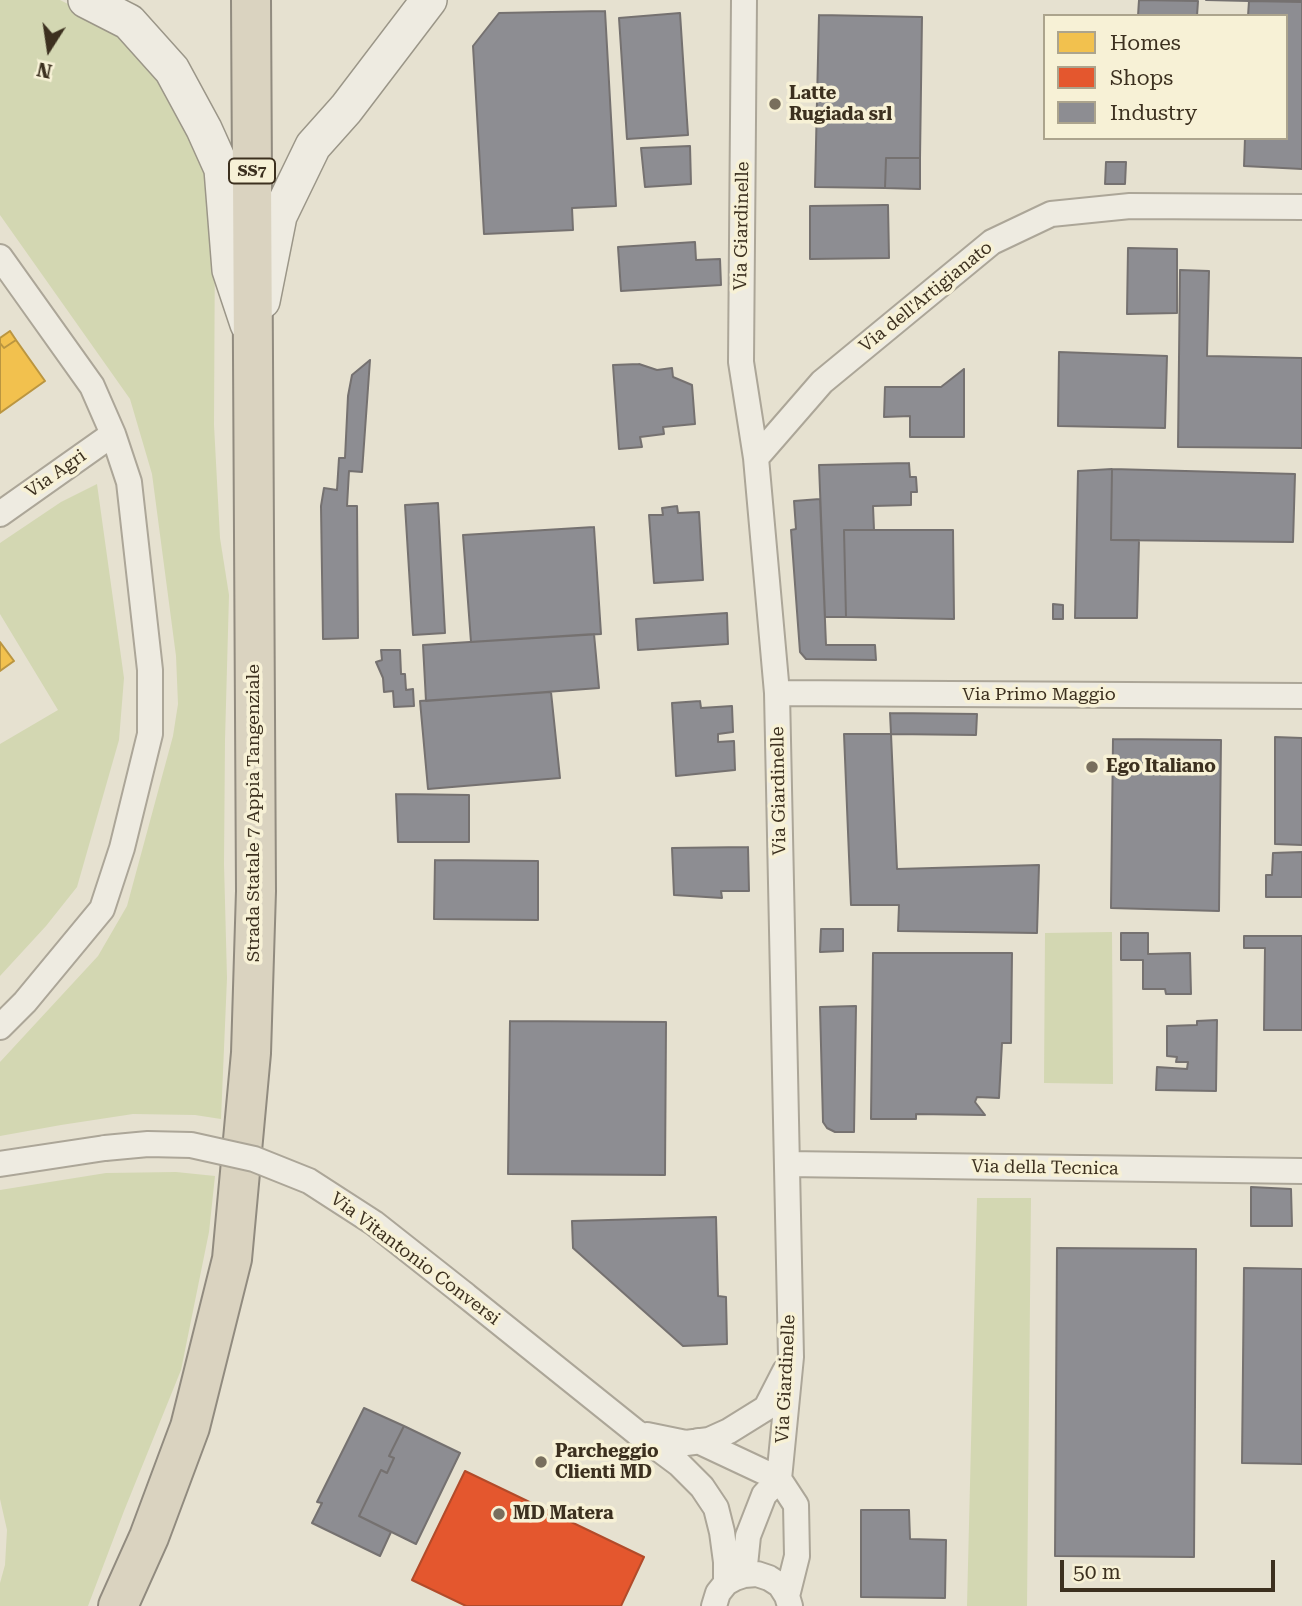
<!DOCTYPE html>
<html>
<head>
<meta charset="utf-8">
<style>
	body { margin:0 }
	#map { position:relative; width:1302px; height:1606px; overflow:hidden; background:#e6e1d0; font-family:"Roboto Serif",serif }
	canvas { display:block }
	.legend { position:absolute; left:1043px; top:14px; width:245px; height:126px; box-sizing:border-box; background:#f7f1d6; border:2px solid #aca48d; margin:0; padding:9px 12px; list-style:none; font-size:21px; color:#3c301f }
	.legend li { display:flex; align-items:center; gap:14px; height:35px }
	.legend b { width:35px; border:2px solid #aca48d }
	.north { position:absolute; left:14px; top:14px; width:70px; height:70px; -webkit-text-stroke:5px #f7f1d6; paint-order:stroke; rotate:192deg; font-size:19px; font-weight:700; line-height:28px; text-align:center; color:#3c301f }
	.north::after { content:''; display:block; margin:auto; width:24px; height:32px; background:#3c301f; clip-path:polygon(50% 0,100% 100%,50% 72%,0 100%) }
	.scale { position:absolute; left:1060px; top:1560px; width:215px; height:32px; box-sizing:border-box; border:4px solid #3c301f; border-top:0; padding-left:9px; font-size:21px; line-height:24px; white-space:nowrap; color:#3c301f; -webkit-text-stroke:5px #f7f1d6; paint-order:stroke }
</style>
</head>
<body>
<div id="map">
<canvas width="1302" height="1606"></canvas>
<ul class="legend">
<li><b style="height:19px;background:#f2c14e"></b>Homes</li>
<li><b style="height:19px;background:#e4572e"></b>Shops</li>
<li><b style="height:19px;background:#8d8d92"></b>Industry</li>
</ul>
<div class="north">N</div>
<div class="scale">50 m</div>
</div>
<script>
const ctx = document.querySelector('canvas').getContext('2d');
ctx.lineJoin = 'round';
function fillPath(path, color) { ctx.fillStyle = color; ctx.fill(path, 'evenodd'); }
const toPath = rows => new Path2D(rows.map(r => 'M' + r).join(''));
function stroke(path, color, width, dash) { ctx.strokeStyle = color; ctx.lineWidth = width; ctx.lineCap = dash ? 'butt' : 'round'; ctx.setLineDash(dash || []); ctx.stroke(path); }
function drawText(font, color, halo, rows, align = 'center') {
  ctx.font = font + ' "Roboto Serif",serif'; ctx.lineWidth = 7; ctx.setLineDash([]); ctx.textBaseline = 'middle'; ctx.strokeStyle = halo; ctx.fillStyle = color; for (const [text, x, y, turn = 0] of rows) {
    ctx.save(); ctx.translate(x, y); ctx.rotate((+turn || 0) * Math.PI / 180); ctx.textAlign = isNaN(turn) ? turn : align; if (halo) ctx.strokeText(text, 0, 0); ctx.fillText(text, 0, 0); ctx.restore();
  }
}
const green = toPath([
	[0,0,60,0,84,12,125,37,155,67,211,171,215,227,214,425,220,538,229,595,225,740,224,864,227,978,221,1119,195,1115,133,1114,61,1125,0,1136,0,1062,98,956,127,906,173,736,178,704,176,656,152,474,130,399,0,215],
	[97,484,124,678,119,740,77,887,46,926,0,976,0,744,58,710,0,614,0,543,61,502],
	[1112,932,1113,1084,1044,1083,1045,933],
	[176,1172,215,1176,209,1232,181,1370,124,1511,88,1606,0,1606,0,1583,5,1565,7,1530,0,1499,0,1190,106,1173],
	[977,1198,1031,1198,1027,1606,967,1606]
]);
const homes = toPath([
	[10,331,16,340,4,348,0,343,0,338,10,331],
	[16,340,45,381,0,413,0,343,4,348,16,340],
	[0,642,14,661,0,671,0,642]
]);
const shops = toPath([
	[465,1471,644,1557,621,1606,466,1606,412,1580,465,1471]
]);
const industry = toPath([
	[1139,0,1198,1,1197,16,1138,16,1139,0],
	[1206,0,1302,0,1302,2,1249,1,1206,0],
	[1249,1,1302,2,1302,169,1244,166,1245,138,1286,138,1286,16,1248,16,1249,1],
	[605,11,616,206,572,208,573,230,484,234,473,46,499,13,605,11],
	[680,13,688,135,627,139,619,18,680,13],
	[819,15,922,17,920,158,886,158,885,188,815,187,819,15],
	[690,146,691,184,645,187,641,148,690,146],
	[886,158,920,158,920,189,885,188,886,158],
	[1106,162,1126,162,1125,184,1105,184,1106,162],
	[885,205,888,205,889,258,810,259,810,206,885,205],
	[695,242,696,260,720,259,721,285,621,291,618,247,695,242],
	[1128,248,1177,249,1177,313,1127,314,1128,248],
	[1180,270,1209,271,1207,356,1302,358,1302,448,1178,447,1180,270],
	[1059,352,1167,356,1165,428,1058,426,1059,352],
	[370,360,362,472,349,471,347,506,357,506,358,638,323,639,321,506,324,488,337,490,339,458,345,458,348,396,352,375,370,360],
	[639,364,657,370,672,368,673,377,692,385,695,424,663,427,664,434,640,437,642,447,619,449,613,365,639,364],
	[964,369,964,437,910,437,910,416,884,417,885,387,941,387,964,369],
	[909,463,910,477,916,477,917,492,911,492,911,505,873,506,874,530,844,530,846,617,825,617,819,465,909,463],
	[1112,469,1111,540,1139,540,1137,618,1075,618,1078,471,1112,469],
	[1112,469,1295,474,1293,542,1111,540,1112,469],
	[820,499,826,645,875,645,876,660,806,659,800,652,791,530,796,529,794,501,820,499],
	[438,503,445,633,413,635,405,505,438,503],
	[677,506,678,513,699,512,703,580,654,583,649,515,663,515,662,508,677,506],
	[594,527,601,634,471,642,463,535,594,527],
	[844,530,953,530,954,619,846,617,844,530],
	[1053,604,1063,605,1063,619,1053,619,1053,604],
	[727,613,728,644,638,650,636,619,727,613],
	[594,634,599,688,426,701,423,645,594,634],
	[381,650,400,650,401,674,405,674,406,690,413,689,414,706,394,707,393,691,384,692,383,678,376,662,382,660,381,650],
	[551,692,560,778,428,789,420,701,551,692],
	[700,701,701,708,732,706,733,732,718,734,718,742,734,741,735,770,676,776,672,703,700,701],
	[890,713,977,714,976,735,891,734,890,713],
	[844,734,891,734,897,869,1039,865,1037,933,898,931,899,905,851,905,844,734],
	[1275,737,1302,738,1302,845,1275,844,1275,737],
	[1113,739,1221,740,1219,911,1111,908,1113,739],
	[396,794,469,795,469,842,398,842,396,794],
	[748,847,749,891,721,891,722,898,674,895,672,848,748,847],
	[1302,852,1302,897,1266,897,1266,875,1272,875,1273,853,1302,852],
	[435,860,538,861,538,920,434,919,435,860],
	[821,929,843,929,843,951,820,952,821,929],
	[1121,933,1148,933,1148,954,1190,953,1191,994,1166,994,1165,989,1143,989,1143,960,1121,960,1121,933],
	[1244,936,1302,936,1302,1030,1264,1030,1265,948,1244,948,1244,936],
	[873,953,1012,953,1011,1043,1002,1043,999,1098,977,1097,975,1102,985,1115,916,1114,916,1119,871,1119,873,953],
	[856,1006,854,1132,835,1132,827,1128,823,1122,820,1007,856,1006],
	[1217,1020,1216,1091,1156,1090,1157,1067,1187,1069,1188,1062,1176,1062,1177,1057,1167,1056,1167,1026,1197,1025,1197,1021,1217,1020],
	[510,1021,666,1022,665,1175,508,1174,510,1021],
	[1251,1187,1291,1189,1292,1226,1251,1226,1251,1187],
	[716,1217,718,1296,726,1297,727,1344,683,1346,573,1248,572,1221,716,1217],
	[1057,1248,1196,1249,1194,1557,1055,1556,1057,1248],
	[1244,1268,1302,1269,1302,1464,1242,1463,1244,1268],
	[364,1408,404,1426,389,1456,394,1458,387,1473,381,1470,359,1516,391,1532,380,1556,312,1523,322,1503,317,1502,364,1408],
	[404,1426,460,1453,416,1544,359,1516,381,1470,387,1473,394,1458,389,1456,404,1426],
	[861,1510,909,1510,910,1539,946,1540,945,1598,861,1597,861,1510]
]);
const street = toPath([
	[0,257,92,386,113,434,129,482,150,670,150,734,122,848,102,909,25,1002,0,1027],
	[756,458,822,382,992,242,1051,214,1130,206,1302,207],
	[0,514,113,434],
	[777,693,1302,696],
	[0,1164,105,1148],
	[787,1164,1302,1171],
	[464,1294,636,1432,679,1464,702,1487,716,1508,722,1532,726,1562,726,1583],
	[647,1435,686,1443,709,1440,729,1431,766,1408,785,1371],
	[698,1441,779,1479,796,1505,797,1556,787,1596],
	[744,1575,748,1536,764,1495,779,1479,791,1357,777,693,756,458,741,362,744,0],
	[714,1606,718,1593,726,1583,735,1578,744,1575,757,1574,769,1578,780,1585,787,1596,790,1606]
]);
const secondary = toPath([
	[86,0,129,22,172,70,204,129,222,169,230,270,248,324],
	[262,301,279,216,313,146,346,109,429,0]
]);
const highway = toPath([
	[118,1606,149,1537,190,1427,232,1259,251,1053,256,891,251,0]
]);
const streetBridge = toPath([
	[105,1148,148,1144,191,1145,254,1159,309,1181,374,1223,464,1294]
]);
const markers = [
	[775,104,7,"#786e5d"],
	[1092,767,7,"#786e5d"],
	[541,1462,7,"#786e5d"],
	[499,1514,7,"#786e5d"]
];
const shields = [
	[252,171,46]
];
const shieldNames = [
	["SS7",252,171]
];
const poiNames = [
	["Latte",789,94],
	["Rugiada srl",789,115],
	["Ego Italiano",1106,767],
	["Parcheggio",555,1452],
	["Clienti MD",555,1473],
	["MD Matera",513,1514]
];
const streetNames = [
	["Via Giardinelle",742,226,-89],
	["Via dell'Artigianato",926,297,-39],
	["Via Agri",56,474,-35],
	["Via Primo Maggio",1039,695],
	["Via Giardinelle",779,791,-91],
	["Strada Statale 7 Appia Tangenziale",254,813,-90],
	["Via della Tecnica",1045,1168,1],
	["Via Vitantonio Conversi",415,1259,37],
	["Via Giardinelle",786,1379,-87]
];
fillPath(green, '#d3d7b2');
fillPath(homes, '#f2c14e');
stroke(homes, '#bb9640', 2);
fillPath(shops, '#e4572e');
stroke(shops, '#b24b2a', 2);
fillPath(industry, '#8d8d92');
stroke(industry, '#757170', 2);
stroke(street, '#aca698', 28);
stroke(secondary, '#9b9688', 38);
stroke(highway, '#918b7f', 42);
stroke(street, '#eeebe1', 24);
stroke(secondary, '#eeebe1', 35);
stroke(highway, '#dad3c0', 38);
stroke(streetBridge, '#aca698', 28, []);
stroke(streetBridge, '#eeebe1', 24);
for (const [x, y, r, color] of markers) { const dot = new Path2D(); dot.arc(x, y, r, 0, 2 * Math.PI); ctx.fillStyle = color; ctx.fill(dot); stroke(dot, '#f7f1d6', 2.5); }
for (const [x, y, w] of shields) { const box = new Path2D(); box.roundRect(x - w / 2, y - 12.5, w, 25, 5); ctx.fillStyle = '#f7f1d6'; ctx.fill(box); stroke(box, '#3c301f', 2); }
drawText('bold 16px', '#3c301f', null, shieldNames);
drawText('bold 18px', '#3c301f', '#f7f1d6', poiNames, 'left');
drawText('18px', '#3c301f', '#f7f1d6', streetNames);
</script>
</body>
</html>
